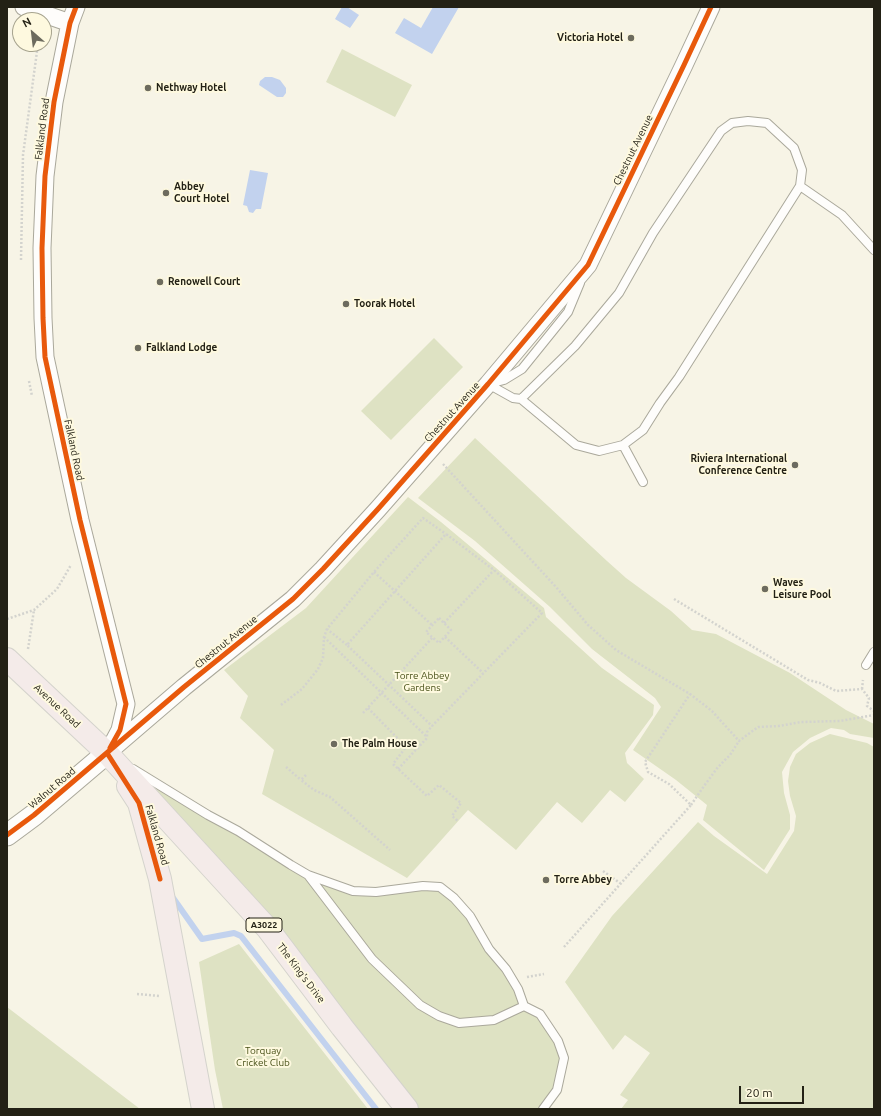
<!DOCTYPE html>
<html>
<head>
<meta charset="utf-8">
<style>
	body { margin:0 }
	#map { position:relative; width:881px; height:1116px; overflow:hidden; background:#f7f4e6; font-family:Ubuntu,sans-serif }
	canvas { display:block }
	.frame { position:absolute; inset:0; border:8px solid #232115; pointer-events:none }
	.north { position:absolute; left:12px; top:12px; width:40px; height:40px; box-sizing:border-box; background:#fef9df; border:1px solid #a6a38e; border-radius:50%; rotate:332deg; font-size:11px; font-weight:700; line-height:16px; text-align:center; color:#232115 }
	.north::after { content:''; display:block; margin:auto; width:14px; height:18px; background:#6d6b5e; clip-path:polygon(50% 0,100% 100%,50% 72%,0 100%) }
	.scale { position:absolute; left:739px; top:1086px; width:65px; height:18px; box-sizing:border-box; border:2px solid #232115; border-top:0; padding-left:5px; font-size:12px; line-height:14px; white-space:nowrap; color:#232115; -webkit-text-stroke:3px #fef9df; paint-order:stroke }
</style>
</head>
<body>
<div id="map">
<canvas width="881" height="1116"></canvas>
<div class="frame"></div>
<div class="north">N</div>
<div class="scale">20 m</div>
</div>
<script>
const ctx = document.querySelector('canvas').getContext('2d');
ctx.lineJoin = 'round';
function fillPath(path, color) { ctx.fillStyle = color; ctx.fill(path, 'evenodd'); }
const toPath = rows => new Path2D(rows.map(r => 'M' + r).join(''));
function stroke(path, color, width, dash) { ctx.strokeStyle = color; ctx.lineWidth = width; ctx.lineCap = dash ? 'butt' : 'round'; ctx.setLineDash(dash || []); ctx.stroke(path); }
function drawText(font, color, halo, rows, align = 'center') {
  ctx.font = font + ' Ubuntu,sans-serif'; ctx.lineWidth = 4; ctx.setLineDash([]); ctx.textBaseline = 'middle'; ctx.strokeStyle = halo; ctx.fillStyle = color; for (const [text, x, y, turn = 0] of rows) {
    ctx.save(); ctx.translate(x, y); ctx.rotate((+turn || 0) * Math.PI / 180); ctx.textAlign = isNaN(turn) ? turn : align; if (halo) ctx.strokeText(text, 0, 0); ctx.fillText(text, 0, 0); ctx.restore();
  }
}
const green = toPath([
	[342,49,412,85,395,117,326,82],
	[434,338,463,367,391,440,361,411],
	[475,438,607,561,626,578,671,611,692,630,716,634,790,673,846,710,874,724,874,738,850,734,844,730,831,728,810,738,793,752,782,772,784,793,790,815,790,829,764,870,703,820,707,805,676,780,633,750,661,707,655,698,592,649,550,607,475,541,418,498],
	[408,497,441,522,544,608,546,617,602,668,654,705,653,715,625,753,627,763,644,779,625,802,610,790,582,823,557,802,516,850,468,810,436,846,407,878,262,794,274,750,240,718,248,696,224,670,306,608],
	[830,734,867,743,874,747,874,1109,621,1109,628,1100,620,1095,650,1053,625,1035,613,1050,565,982,612,916,698,822,714,836,767,874,794,831,796,816,790,796,788,781,790,767,796,754,810,743],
	[107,753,291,865,354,891,440,887,470,916,524,1006,540,1014,564,1058,557,1090,543,1109,407,1109],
	[239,944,368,1109,223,1109,215,1070,199,962],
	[7,1007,140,1109,7,1109]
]);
const water = toPath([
	[342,7,347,7,359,15,350,28,335,19],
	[433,7,459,7,432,54,395,33,404,18,421,28],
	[265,77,272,77,280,80,286,88,286,93,283,97,277,97,259,85,260,81],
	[250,170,268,173,261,209,256,209,253,213,249,212,247,206,243,205]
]);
const stream = toPath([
	[171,895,202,939,234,933,241,936,376,1109]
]);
const path = toPath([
	[21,260,23,155,38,44],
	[29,381,32,396],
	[443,464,556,587,588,625,616,650,690,694,712,711,739,741,758,727,779,726,801,722,840,721,874,715],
	[374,572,432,625],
	[674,599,808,680,820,683,836,691,862,689,869,698,867,706,874,711],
	[439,618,451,630,439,643,426,632,439,618],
	[7,619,34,610,57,589,71,565],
	[444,623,494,570],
	[324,637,427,737],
	[445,637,483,673],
	[347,645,327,629,374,572,423,518,446,534],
	[28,649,34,610],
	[862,689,863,680],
	[281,705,302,689,318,669,323,658,324,637,327,629],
	[368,708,406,747,393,764,427,796,439,785,461,803,452,816,458,821],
	[363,713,433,637],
	[286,767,301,780],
	[398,769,427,738,427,732,432,726,542,613,494,570,446,534,395,591,347,645,432,726],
	[306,775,301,780,314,790,330,797,390,850],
	[691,805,704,786,718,767,730,755,739,741],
	[603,871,620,883],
	[564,947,691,805,669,784,648,772,645,762,690,694],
	[527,977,544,974],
	[137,994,160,996]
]);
const service = toPath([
	[800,186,842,215,874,250],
	[493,383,504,380,522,369,568,312,580,283],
	[488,384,513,398,521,399,576,445,599,451,623,445,643,430,660,403,679,377,800,186,802,170,794,148,767,123,748,121,732,123,721,131,653,233,619,293,575,346,521,399],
	[623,445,643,482],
	[866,665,874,652],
	[133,769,208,815,238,831,291,865,308,875,353,891,376,892,423,886,440,887,454,898,470,916,489,949,506,969,518,989,524,1006,494,1020,459,1023,439,1016,420,1005,372,959,308,875],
	[524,1006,540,1014,558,1041,564,1058,557,1090,543,1109]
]);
const minor = toPath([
	[24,7,70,23],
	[76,7,70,23,54,102,45,176,42,248,43,318,45,357,80,520,126,704,120,730,112,745],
	[107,753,184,687,293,599,323,569,378,509,488,384,588,265,684,65,711,7]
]);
const tertiary = toPath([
	[7,835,34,815,107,753]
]);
const primary = toPath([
	[7,659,107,753,268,929,342,1027,407,1109],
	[128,786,139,803,160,879,203,1109]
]);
const cycleway = toPath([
	[76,7,70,23,54,102,45,176,42,248,43,318,45,357,80,520,126,704,120,730,110,748],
	[107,753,139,803,160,879],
	[7,835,34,815,184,687,293,599,323,569,378,509,488,384,588,265,684,65,711,7]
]);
const markers = [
	[631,38,4,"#6d6b5e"],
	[148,88,4,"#6d6b5e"],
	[166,193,4,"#6d6b5e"],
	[160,282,4,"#6d6b5e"],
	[346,304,4,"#6d6b5e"],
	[138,348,4,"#6d6b5e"],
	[795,465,4,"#6d6b5e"],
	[765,589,4,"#6d6b5e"],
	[334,744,4,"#6d6b5e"],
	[546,880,4,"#6d6b5e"]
];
const shields = [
	[264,925,36]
];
const shieldNames = [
	["A3022",264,925]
];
const poiNames = [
	["Victoria Hotel",623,38,"right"],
	["Nethway Hotel",156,88],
	["Abbey",174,187],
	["Court Hotel",174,199],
	["Renowell Court",168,282],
	["Toorak Hotel",354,304],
	["Falkland Lodge",146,348],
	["Riviera International",787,459,"right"],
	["Conference Centre",787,471,"right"],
	["Waves",773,583],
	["Leisure Pool",773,595],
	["The Palm House",342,744],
	["Torre Abbey",554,880]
];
const streetNames = [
	["Falkland Road",42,129,-83],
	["Chestnut Avenue",633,150,-64],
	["Chestnut Avenue",452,412,-48],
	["Falkland Road",74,450,78],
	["Chestnut Avenue",226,642,-39],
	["Avenue Road",57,706,43],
	["Walnut Road",52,788,-40],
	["Falkland Road",157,835,74],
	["The King's Drive",301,973,53]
];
const parkNames = [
	["Torre Abbey",422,676],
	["Gardens",422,688],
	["Torquay",263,1051],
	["Cricket Club",263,1063]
];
fillPath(green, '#dee2c3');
fillPath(water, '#c2d2ee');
stroke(stream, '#c2d2ee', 6);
stroke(service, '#aaa89b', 10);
stroke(minor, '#aaa89b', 19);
stroke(tertiary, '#aaa89b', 23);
stroke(primary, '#d4d3cc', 24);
stroke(path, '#d3d3ce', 2.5, [2, 2]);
stroke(service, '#fefdfb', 8);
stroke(minor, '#fefdfb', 17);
stroke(tertiary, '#fefdfb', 21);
stroke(primary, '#f4ebe9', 22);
stroke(cycleway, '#e8590c', 5);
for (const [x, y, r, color] of markers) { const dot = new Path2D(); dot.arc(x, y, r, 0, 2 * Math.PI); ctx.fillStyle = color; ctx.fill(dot); stroke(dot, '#fef9df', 1.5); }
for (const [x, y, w] of shields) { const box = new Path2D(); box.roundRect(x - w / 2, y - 7, w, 14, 3); ctx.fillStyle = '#fef9df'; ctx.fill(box); stroke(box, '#232115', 1); }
drawText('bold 9px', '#232115', null, shieldNames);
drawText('bold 10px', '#232115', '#fef9df', poiNames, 'left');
drawText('10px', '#232115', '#fef9df', streetNames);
drawText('10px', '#475017', '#fef9df', parkNames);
</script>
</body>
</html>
